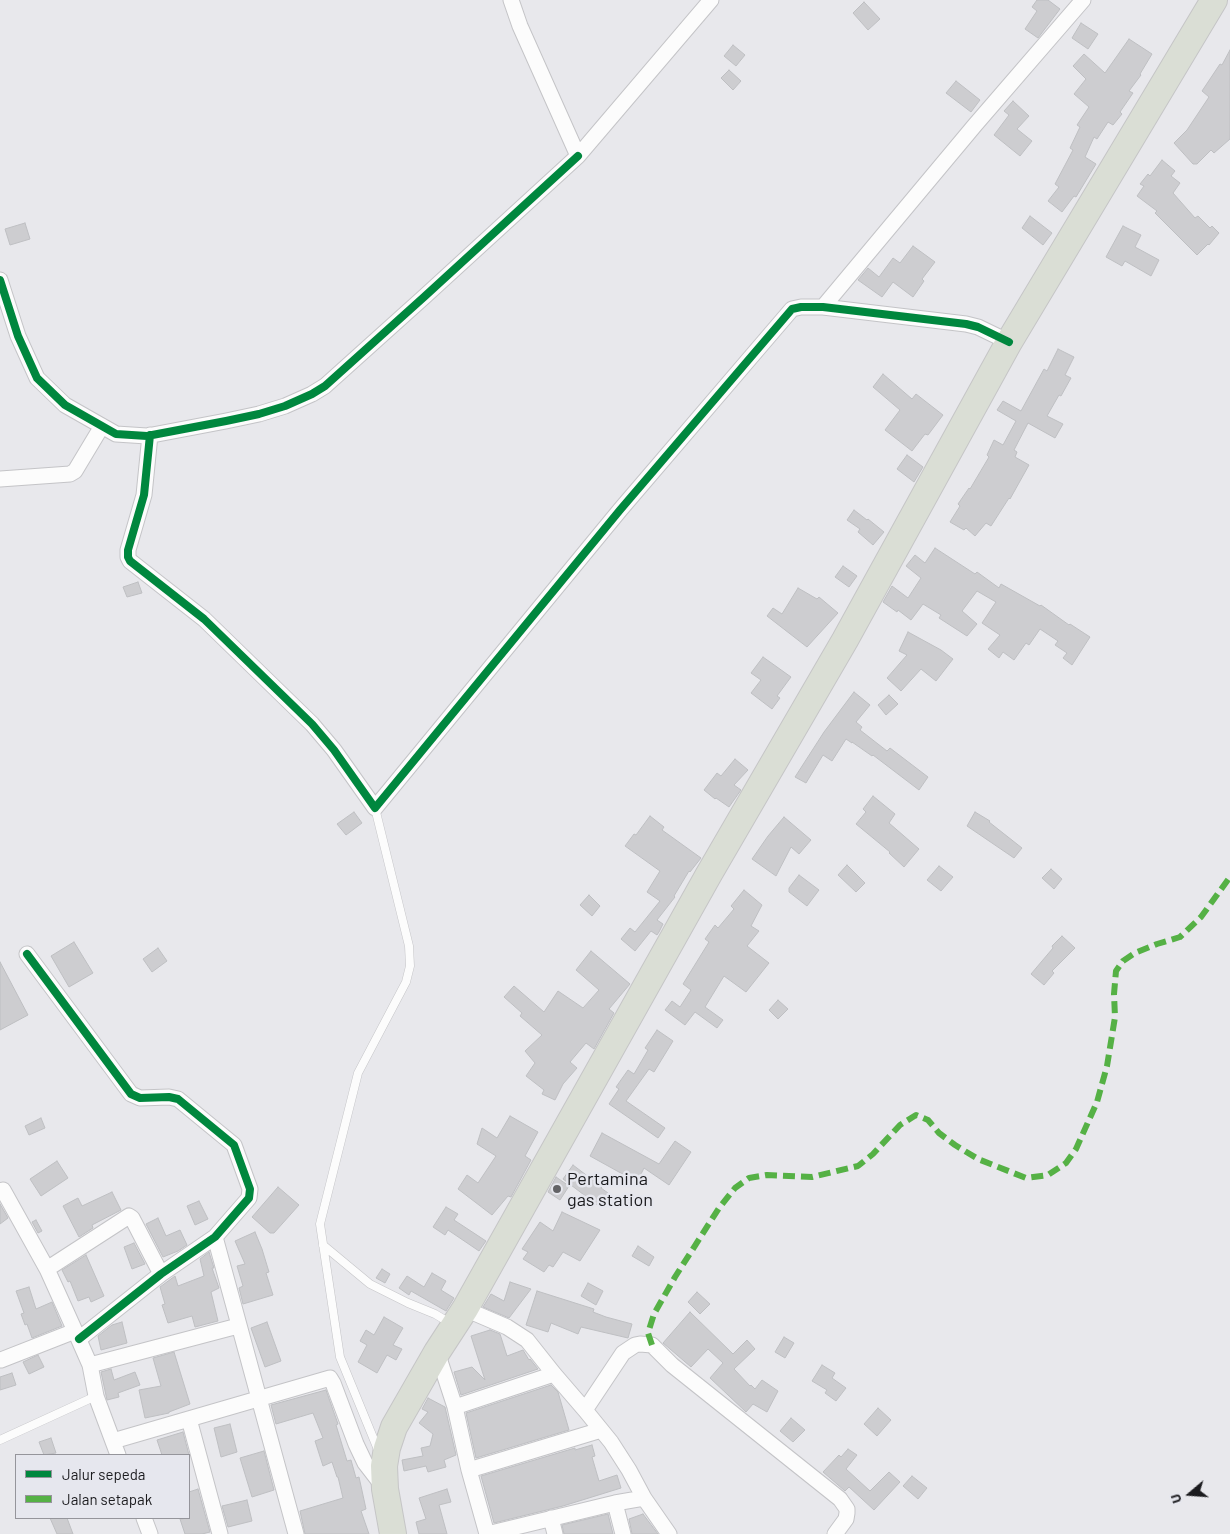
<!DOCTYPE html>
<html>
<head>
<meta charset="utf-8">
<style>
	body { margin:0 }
	#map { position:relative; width:1230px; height:1534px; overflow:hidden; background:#e8e8ec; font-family:Barlow,sans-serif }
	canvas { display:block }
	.legend { position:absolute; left:15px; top:1454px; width:175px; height:65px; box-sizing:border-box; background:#e6e7ee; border:1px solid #95959b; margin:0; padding:6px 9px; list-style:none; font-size:15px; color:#1b1b1e }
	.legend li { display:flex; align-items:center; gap:10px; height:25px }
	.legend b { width:25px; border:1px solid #95959b }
	.north { position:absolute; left:1165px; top:1469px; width:50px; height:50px; -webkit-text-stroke:4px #e6e7ee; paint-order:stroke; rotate:252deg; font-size:14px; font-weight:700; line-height:20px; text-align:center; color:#1b1b1e }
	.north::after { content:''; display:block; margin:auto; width:18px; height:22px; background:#1b1b1e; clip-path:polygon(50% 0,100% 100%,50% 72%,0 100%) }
</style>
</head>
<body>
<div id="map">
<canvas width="1230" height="1534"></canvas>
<ul class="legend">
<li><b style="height:6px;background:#00873e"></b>Jalur sepeda</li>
<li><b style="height:6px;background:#55b145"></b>Jalan setapak</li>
</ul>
<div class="north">U</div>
</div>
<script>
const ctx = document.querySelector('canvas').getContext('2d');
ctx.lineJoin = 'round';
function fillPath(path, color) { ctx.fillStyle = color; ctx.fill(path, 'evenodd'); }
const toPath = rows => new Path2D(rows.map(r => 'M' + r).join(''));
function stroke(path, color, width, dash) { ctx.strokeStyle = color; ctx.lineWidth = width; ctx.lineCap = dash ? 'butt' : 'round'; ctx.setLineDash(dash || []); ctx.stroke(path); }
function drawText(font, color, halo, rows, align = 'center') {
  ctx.font = font + ' Barlow,sans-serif'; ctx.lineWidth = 5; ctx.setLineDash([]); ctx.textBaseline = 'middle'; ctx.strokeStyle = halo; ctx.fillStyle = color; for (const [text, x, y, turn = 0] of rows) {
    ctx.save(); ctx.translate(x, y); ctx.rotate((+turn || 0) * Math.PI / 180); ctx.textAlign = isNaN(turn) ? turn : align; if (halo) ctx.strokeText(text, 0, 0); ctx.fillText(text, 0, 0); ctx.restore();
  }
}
const building = toPath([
	[1037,0,1048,0,1060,9,1038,38,1025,29,1037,11,1032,7,1037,0],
	[864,2,880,19,868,30,853,13,864,2],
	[1081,23,1098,34,1088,49,1072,38,1081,23],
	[1129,39,1152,54,1140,74,1141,75,1129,91,1133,93,1120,112,1122,114,1113,125,1108,122,1097,139,1094,137,1085,157,1096,164,1076,197,1074,196,1062,212,1048,201,1059,187,1055,184,1073,150,1070,148,1080,127,1077,125,1089,107,1074,94,1086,79,1073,66,1084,54,1105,73,1129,39],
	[733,45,745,55,736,66,724,56,733,45],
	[1230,50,1230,139,1214,153,1211,150,1197,164,1193,164,1174,143,1187,130,1209,97,1202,91,1220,64,1222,65,1230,50],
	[729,70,741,81,733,90,721,78,729,70],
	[956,81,980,100,971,112,946,93,956,81],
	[1013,101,1029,116,1017,129,1032,141,1020,156,994,135,1009,115,1004,111,1013,101],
	[1162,160,1175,171,1171,176,1180,183,1173,193,1195,218,1198,216,1210,228,1212,226,1219,233,1209,245,1208,244,1197,255,1155,213,1157,211,1137,196,1144,186,1140,184,1148,174,1150,176,1162,160],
	[1030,216,1052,233,1043,245,1022,228,1030,216],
	[25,223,30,239,10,245,5,229,25,223],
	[1123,226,1141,235,1135,247,1159,260,1151,276,1125,261,1122,266,1106,257,1123,226],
	[913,246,935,262,922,279,924,281,913,297,893,282,882,297,858,280,868,268,879,277,893,258,900,263,913,246],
	[1058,349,1074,357,1065,375,1071,378,1061,396,1059,395,1047,416,1063,424,1055,438,1028,423,1014,450,1017,452,1015,457,1029,465,1010,499,1009,498,991,526,986,523,975,536,966,528,964,530,950,522,960,506,958,504,969,488,970,489,989,457,987,455,994,440,1003,445,1016,421,997,410,1003,401,1021,411,1044,369,1047,371,1058,349],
	[883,374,912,399,916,394,943,415,928,435,925,434,912,451,885,430,900,410,873,387,883,374],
	[907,455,923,467,914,482,897,469,907,455],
	[854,510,867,520,868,519,884,532,873,545,858,532,860,529,847,520,854,510],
	[935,548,975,574,977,572,999,588,1001,584,1040,606,1041,605,1069,625,1070,624,1090,637,1072,665,1063,658,1067,653,1055,645,1058,641,1040,629,1029,645,1026,643,1014,660,1003,652,999,658,988,649,1000,635,982,623,996,602,977,591,962,611,977,624,967,636,939,618,941,615,923,604,911,620,898,610,897,612,883,602,892,586,908,598,921,578,906,566,915,555,925,563,935,548],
	[843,566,857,576,849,587,835,577,843,566],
	[138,582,142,593,127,597,123,587,138,582],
	[798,588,817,599,819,597,838,613,807,647,767,616,773,608,782,614,798,588],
	[908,632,941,650,953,659,936,681,921,669,901,691,887,678,907,655,899,651,908,632],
	[763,657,791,677,777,696,780,698,772,709,751,693,761,680,751,673,763,657],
	[854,692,870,705,856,722,862,727,860,730,887,751,890,748,928,777,919,790,873,755,872,756,852,742,852,743,846,739,832,761,823,755,806,783,795,777,824,732,854,692],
	[889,695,898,704,886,715,878,705,889,695],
	[735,759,748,770,734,785,741,790,729,807,716,798,715,799,704,790,717,773,721,776,735,759],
	[873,796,895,814,889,823,919,849,904,867,889,853,890,852,856,824,866,812,863,809,873,796],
	[354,812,362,823,346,835,337,824,354,812],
	[975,812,990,821,989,822,1022,848,1014,858,967,826,975,812],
	[650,816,664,827,662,830,701,858,690,872,689,871,674,896,675,897,657,920,663,924,659,932,657,935,651,931,635,951,621,939,630,928,635,932,660,901,647,892,660,871,625,846,634,834,636,835,650,816],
	[784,817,811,840,799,854,791,847,776,876,752,859,768,836,784,817],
	[847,865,865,883,856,892,838,875,847,865],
	[939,866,953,877,941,891,927,880,939,866],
	[1051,869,1062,879,1054,889,1042,878,1051,869],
	[799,875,819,890,807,906,789,892,789,888,799,875],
	[744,890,762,905,751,926,759,931,747,946,769,963,746,992,724,976,705,1007,723,1020,717,1028,695,1012,685,1025,665,1010,672,1001,680,1007,691,990,683,984,709,942,705,939,715,925,718,928,734,909,731,906,744,890],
	[589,895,600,906,592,916,580,905,589,895],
	[1062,936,1075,948,1052,971,1054,973,1044,985,1031,974,1053,948,1052,946,1062,936],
	[74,942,93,973,69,987,51,956,74,942],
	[158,948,167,961,152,972,143,959,158,948],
	[591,951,630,984,609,1009,614,1013,594,1049,586,1043,570,1062,577,1068,563,1084,555,1100,542,1094,544,1090,526,1076,535,1063,525,1051,542,1035,520,1016,522,1013,504,997,514,986,544,1012,558,991,583,1008,599,990,576,970,591,951],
	[0,962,28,1015,0,1030,0,962],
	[778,1000,788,1009,778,1019,769,1010,778,1000],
	[657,1030,673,1041,654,1072,649,1069,626,1101,665,1128,658,1138,609,1104,619,1089,616,1087,628,1070,634,1074,648,1050,645,1048,657,1030],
	[510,1116,538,1132,525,1156,531,1160,511,1197,508,1196,492,1215,458,1189,467,1175,478,1183,496,1156,477,1144,482,1128,497,1138,510,1116],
	[41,1118,45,1128,29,1135,25,1126,41,1118],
	[602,1133,659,1164,675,1141,691,1152,669,1185,644,1168,637,1182,590,1156,602,1133],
	[57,1161,68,1178,41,1196,30,1179,57,1161],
	[573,1165,602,1187,601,1188,608,1193,600,1207,563,1179,573,1165],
	[556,1177,569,1186,560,1200,548,1192,556,1177],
	[278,1187,299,1205,274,1233,270,1233,252,1217,278,1187],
	[112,1192,121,1210,92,1225,93,1228,79,1237,63,1206,78,1198,82,1206,112,1192],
	[199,1201,208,1219,195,1225,187,1206,199,1201],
	[0,1204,8,1218,0,1224,0,1204],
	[446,1207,458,1214,454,1220,486,1241,479,1251,448,1230,445,1235,433,1227,446,1207],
	[562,1212,600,1230,580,1261,563,1252,553,1267,549,1265,544,1272,523,1259,528,1252,522,1249,540,1222,553,1231,562,1212],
	[158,1218,166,1236,180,1230,187,1245,178,1251,163,1257,146,1224,158,1218],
	[36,1220,42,1231,38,1233,32,1222,36,1220],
	[255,1232,262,1249,269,1272,266,1273,273,1295,243,1304,239,1288,243,1286,237,1266,245,1264,235,1241,255,1232],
	[134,1243,145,1264,132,1269,124,1247,134,1243],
	[638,1246,654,1257,649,1266,632,1256,638,1246],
	[209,1252,214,1268,212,1268,219,1288,211,1292,218,1321,195,1327,192,1316,168,1323,162,1305,165,1304,160,1287,175,1276,178,1286,204,1276,200,1259,209,1252],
	[86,1255,104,1296,91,1302,89,1297,78,1301,70,1281,68,1282,62,1270,86,1255],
	[382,1269,390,1274,385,1283,376,1278,382,1269],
	[432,1273,446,1281,441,1290,454,1298,446,1311,411,1291,409,1295,399,1288,407,1276,424,1287,432,1273],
	[510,1282,531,1289,509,1318,483,1307,491,1294,504,1301,510,1282],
	[588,1283,603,1291,596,1305,581,1296,588,1283],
	[29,1287,36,1309,52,1302,62,1326,32,1338,27,1324,25,1325,21,1314,24,1313,16,1291,29,1287],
	[537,1291,594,1309,593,1312,606,1317,632,1324,628,1338,581,1327,578,1334,551,1323,548,1332,526,1325,537,1291],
	[697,1292,710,1304,700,1314,688,1302,697,1292],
	[690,1312,733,1354,747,1340,755,1349,734,1369,750,1386,751,1385,755,1389,762,1380,778,1391,767,1412,753,1404,746,1412,710,1378,723,1363,708,1349,691,1367,663,1343,690,1312],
	[384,1317,403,1328,393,1345,402,1349,396,1360,387,1355,377,1373,358,1362,367,1345,360,1341,366,1330,374,1335,384,1317],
	[122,1322,127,1343,101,1350,98,1336,112,1325,122,1322],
	[267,1322,281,1361,265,1367,251,1328,267,1322],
	[490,1330,500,1334,507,1356,523,1350,529,1360,530,1359,538,1369,461,1395,454,1372,472,1367,485,1380,471,1336,490,1330],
	[784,1337,794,1343,785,1358,775,1352,784,1337],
	[174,1352,190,1404,169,1412,169,1413,145,1418,139,1390,161,1386,153,1358,174,1352],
	[38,1355,44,1367,29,1374,23,1362,38,1355],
	[822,1365,835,1373,832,1378,846,1388,836,1401,825,1393,827,1390,812,1381,822,1365],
	[111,1369,114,1380,135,1372,140,1385,118,1393,119,1397,107,1400,101,1372,111,1369],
	[12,1373,16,1385,0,1390,0,1377,12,1373],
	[551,1385,558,1392,569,1430,476,1458,466,1413,551,1385],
	[326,1390,338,1424,336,1425,347,1461,351,1460,356,1478,359,1477,366,1509,361,1511,369,1534,305,1534,300,1511,343,1498,338,1477,337,1477,332,1462,323,1466,315,1441,323,1438,313,1413,276,1424,271,1405,326,1390],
	[428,1398,445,1407,456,1455,444,1460,446,1467,428,1472,426,1466,404,1471,402,1460,423,1456,421,1448,430,1446,433,1434,419,1423,428,1412,422,1409,428,1398],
	[878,1408,891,1420,877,1436,864,1424,878,1408],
	[791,1418,805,1430,793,1442,780,1431,791,1418],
	[230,1424,237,1452,221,1457,214,1428,230,1424],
	[183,1432,189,1455,162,1455,157,1440,183,1432],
	[51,1438,56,1453,44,1455,39,1442,51,1438],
	[592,1445,595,1456,592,1457,599,1481,617,1475,621,1488,563,1506,494,1523,481,1476,575,1448,575,1450,592,1445],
	[848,1449,857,1455,846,1469,870,1491,889,1472,900,1482,874,1510,849,1487,845,1491,823,1472,839,1455,841,1457,848,1449],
	[264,1451,274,1490,252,1497,240,1458,264,1451],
	[912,1476,927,1488,918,1499,903,1486,912,1476],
	[198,1489,210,1532,202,1534,185,1534,180,1519,189,1518,189,1492,198,1489],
	[447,1489,451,1502,439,1505,447,1534,419,1534,416,1522,426,1519,419,1498,447,1489],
	[247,1500,252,1521,228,1527,222,1506,247,1500],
	[608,1514,613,1534,564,1534,562,1525,608,1514],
	[643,1514,658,1534,632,1534,629,1519,643,1514],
	[50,1518,67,1518,73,1534,57,1534,50,1518]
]);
const lane = toPath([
	[375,808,409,946,410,966,406,982,358,1073,320,1224,340,1357,379,1452],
	[323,1245,370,1284,408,1303,435,1314,450,1323],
	[0,1440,96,1396]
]);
const street = toPath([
	[511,0,520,26,578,156,711,0],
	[0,280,18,336,37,378,65,405,116,434,147,436,226,421,259,414,285,406,312,394,325,386,424,297,578,156],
	[823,307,975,125,1083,0],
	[150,435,144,495,128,550,128,557,130,561,204,619,312,724,334,750,375,808,620,510,792,309,801,307,823,307,966,324,978,327,1009,342],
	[0,479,70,474,75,471,102,426],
	[27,954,131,1094,140,1098,169,1097,178,1099,234,1145,250,1189,249,1198,215,1237,161,1274,79,1339],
	[3,1190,47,1269,75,1331,90,1365,96,1396,118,1455],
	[215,1237,296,1534],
	[47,1269,129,1216,132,1218,161,1274],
	[465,1309,507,1327,527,1340,554,1374,585,1410,611,1442,629,1470,644,1498,669,1534],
	[437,1352,455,1407,469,1470,487,1534],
	[1,1360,75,1331],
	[90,1365,238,1326],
	[455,1407,554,1374],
	[585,1410,623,1353,635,1345,640,1344,652,1345,672,1365,840,1499,847,1509,847,1513,846,1519,835,1534],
	[189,1419,220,1534],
	[113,1441,330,1378,333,1383,356,1444,365,1463,382,1485],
	[469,1470,601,1430],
	[615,1503,623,1534],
	[144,1518,150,1534],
	[551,1518,555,1534],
	[487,1534,615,1503,644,1498]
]);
const highway = toPath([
	[393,1534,385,1489,384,1466,387,1448,394,1427,437,1352,465,1309,709,874,845,640,1009,342,1214,0]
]);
const quiet = toPath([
	[652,1345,648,1333,654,1314,675,1277,719,1208,735,1188,749,1178,767,1175,812,1177,858,1166,873,1154,900,1125,916,1115,928,1120,939,1133,955,1145,978,1159,1026,1178,1048,1175,1066,1163,1076,1149,1097,1102,1107,1066,1115,1017,1114,994,1116,971,1123,961,1135,953,1157,944,1180,937,1201,917,1230,877]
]);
const cycleway = toPath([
	[0,280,18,336,37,378,65,405,116,434,147,436,226,421,259,414,285,406,312,394,325,386,424,297,578,156],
	[150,435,144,495,128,550,128,557,130,561,204,619,312,724,334,750,375,808,620,510,792,309,801,307,823,307,966,324,978,327,1009,342],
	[27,954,131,1094,140,1098,169,1097,178,1099,234,1145,250,1189,249,1198,215,1237,161,1274,79,1339]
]);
const markers = [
	[557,1189,5,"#636366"]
];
const poiNames = [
	["Pertamina",567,1179],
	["gas station",567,1200]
];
fillPath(building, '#cdcdd0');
stroke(building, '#bebfc2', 1);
stroke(lane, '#c4c4c7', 9);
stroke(street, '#c4c4c7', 17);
stroke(highway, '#c5c5c6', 28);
stroke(lane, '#fcfcfc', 8);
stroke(street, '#fcfcfc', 15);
stroke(highway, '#daded5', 26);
stroke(quiet, '#55b145', 6, [12, 6]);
stroke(cycleway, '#00873e', 8);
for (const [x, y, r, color] of markers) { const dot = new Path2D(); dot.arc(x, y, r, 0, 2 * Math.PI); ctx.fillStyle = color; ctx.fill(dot); stroke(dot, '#e6e7ee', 2); }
drawText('18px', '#1b1b1e', '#e6e7ee', poiNames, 'left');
</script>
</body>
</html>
